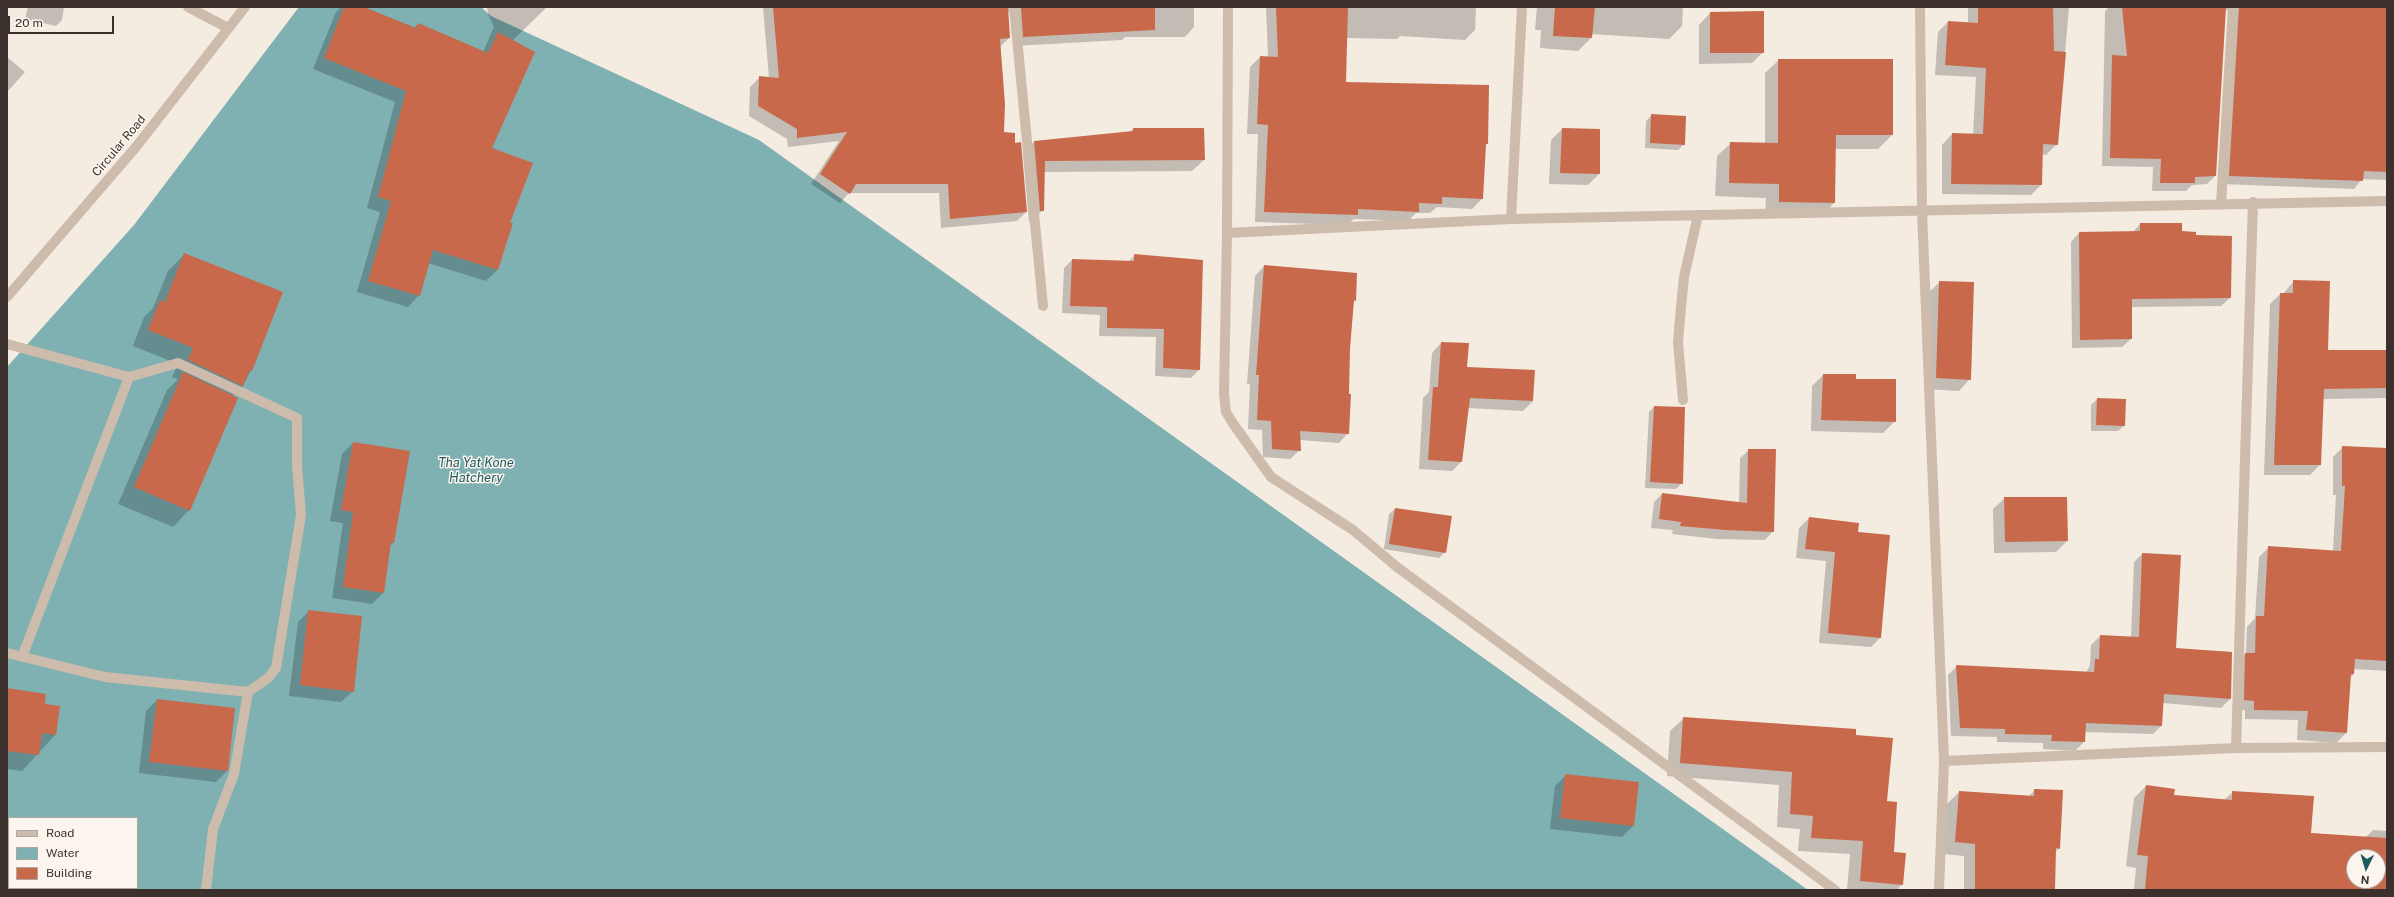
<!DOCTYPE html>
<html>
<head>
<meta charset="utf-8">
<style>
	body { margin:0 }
	#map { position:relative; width:2394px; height:897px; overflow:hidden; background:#f4ebe1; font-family:"Public Sans",sans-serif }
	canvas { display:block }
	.frame { position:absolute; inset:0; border:8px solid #3b302b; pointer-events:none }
	.legend { position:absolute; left:8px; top:817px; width:130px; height:72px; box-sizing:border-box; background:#fbf5ee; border:1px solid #aea6a0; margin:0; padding:5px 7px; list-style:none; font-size:12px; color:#3b302b }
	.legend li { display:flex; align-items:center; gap:8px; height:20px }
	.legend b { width:20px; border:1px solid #aea6a0 }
	.north { position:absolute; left:2346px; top:849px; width:40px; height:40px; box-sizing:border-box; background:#fbf5ee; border:1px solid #aea6a0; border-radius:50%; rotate:185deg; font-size:11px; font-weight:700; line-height:16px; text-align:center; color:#3b302b }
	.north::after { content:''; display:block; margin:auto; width:14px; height:18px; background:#1f5a5e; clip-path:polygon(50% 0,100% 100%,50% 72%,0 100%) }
	.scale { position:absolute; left:8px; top:16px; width:106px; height:18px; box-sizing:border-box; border:2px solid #3b302b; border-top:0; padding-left:5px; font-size:12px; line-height:14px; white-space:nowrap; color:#3b302b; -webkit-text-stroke:3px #fbf5ee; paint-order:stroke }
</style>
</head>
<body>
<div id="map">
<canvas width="2394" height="897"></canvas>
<div class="frame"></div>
<ul class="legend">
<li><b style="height:5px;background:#cdbbac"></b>Road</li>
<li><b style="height:11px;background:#7fb0b2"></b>Water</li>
<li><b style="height:11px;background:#c8694b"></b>Building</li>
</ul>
<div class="north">N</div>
<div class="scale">20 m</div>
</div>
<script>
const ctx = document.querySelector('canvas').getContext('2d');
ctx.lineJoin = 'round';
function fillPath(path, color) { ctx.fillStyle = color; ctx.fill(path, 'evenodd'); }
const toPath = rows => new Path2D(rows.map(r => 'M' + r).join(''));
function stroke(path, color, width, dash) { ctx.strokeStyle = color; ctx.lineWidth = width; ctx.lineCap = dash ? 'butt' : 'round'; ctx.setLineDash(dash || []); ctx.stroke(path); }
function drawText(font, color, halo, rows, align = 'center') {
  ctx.font = font + ' "Public Sans",sans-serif'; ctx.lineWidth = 3; ctx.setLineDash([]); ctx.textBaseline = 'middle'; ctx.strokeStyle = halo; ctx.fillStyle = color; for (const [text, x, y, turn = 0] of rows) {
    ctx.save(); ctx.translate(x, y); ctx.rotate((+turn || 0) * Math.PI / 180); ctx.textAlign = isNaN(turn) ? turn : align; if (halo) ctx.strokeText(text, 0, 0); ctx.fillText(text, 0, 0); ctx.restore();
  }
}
const water = toPath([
	[299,7,481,7,491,16,759,140,1808,890,7,890,7,367,134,225],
	[9,818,137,818,137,888,9,888]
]);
const shadow = toPath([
	[28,7,64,7,62,20,56,26,25,19],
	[341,7,362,7,414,28,418,24,483,52,494,27,488,14,487,7,547,7,512,41,491,148,509,223,497,270,486,281,428,263,419,295,408,307,357,292,380,212,367,208,395,102,313,69,336,12],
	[763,7,1194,7,1194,27,1185,37,1125,37,1122,40,1014,46,1010,13,1008,12,1009,38,1000,47,1003,133,1014,144,1026,212,1017,221,941,228,939,193,849,193,840,203,811,184,839,141,788,147,787,139,749,116,750,87,760,77,769,78],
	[1266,7,1476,7,1475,30,1465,40,1400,36,1397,39,1346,38,1345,83,1487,144,1485,146,1482,199,1472,209,1437,207,1430,213,1416,213,1408,221,1354,219,1347,225,1255,222,1258,134,1247,134,1250,67,1260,57,1268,57],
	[1537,7,1683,7,1682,26,1669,39,1591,34,1591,38,1578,51,1540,48,1541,30,1535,30],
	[1968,7,2069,7,2057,144,2046,155,2041,154,2041,185,2031,195,1942,194,1942,145,1952,134,1973,135,1976,77,1935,75,1938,32,1948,22,1968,23],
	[2109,7,2387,7,2387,180,2362,179,2354,189,2221,184,2229,10,2225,10,2215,176,2207,184,2192,185,2186,191,2152,191,2153,167,2102,166,2105,11],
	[1710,13,1763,52,1752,63,1699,64,1699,25],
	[7,57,25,72,7,92],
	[1779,60,1892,135,1878,149,1835,149,1834,203,1820,217,1765,215,1766,198,1715,196,1717,156,1731,143,1765,144,1765,73],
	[1652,115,1684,144,1678,150,1645,148,1646,121],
	[1133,129,1203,129,1204,160,1192,171,1044,172,1043,210,1029,222,1023,153,1034,142,1130,132],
	[1562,129,1599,130,1599,174,1588,185,1549,184,1551,140],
	[2140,224,2181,232,2230,298,2221,306,2131,307,2131,339,2122,347,2072,348,2071,242,2079,233,2132,233],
	[184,255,251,370,243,386,232,396,189,510,173,527,118,504,167,390,178,379,172,377,178,364,133,346,144,317,153,308,168,271],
	[1135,255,1199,370,1191,378,1155,376,1156,337,1099,336,1100,315,1062,313,1064,268,1072,260,1128,262],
	[1264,266,1356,300,1353,302,1349,349,1348,433,1339,443,1300,440,1300,450,1290,459,1263,457,1262,430,1248,429,1250,384,1247,384,1255,276],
	[2294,281,2327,351,2387,351,2387,398,2323,399,2320,465,2310,475,2264,475,2270,304,2280,294,2283,294],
	[1940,282,1970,379,1959,391,1925,389,1928,293],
	[1441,343,1466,368,1533,401,1523,411,1468,408,1462,461,1452,471,1419,469,1423,398,1429,392,1432,353],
	[1823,375,1855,380,1895,421,1883,433,1811,431,1812,386],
	[2097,399,2124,426,2118,431,2091,431,2091,405],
	[1654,407,1682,483,1676,489,1645,488,1649,412],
	[353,443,394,542,390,546,383,593,372,604,332,598,343,523,330,521,342,454],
	[2343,447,2387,449,2387,671,2354,669,2354,674,2350,678,2346,733,2336,743,2297,740,2298,720,2245,719,2245,710,2235,710,2236,663,2246,653,2247,627,2255,618,2259,557,2269,547,2333,551,2336,495,2333,495,2333,457],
	[1749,450,1773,531,1765,540,1717,539,1672,534,1673,530,1651,528,1654,502,1662,494,1739,503,1740,458],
	[2005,498,2067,541,2056,552,1994,553,1993,509],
	[1395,509,1445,552,1439,558,1384,549,1389,514],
	[1809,518,1857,533,1881,637,1871,647,1819,643,1826,561,1796,558,1799,528],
	[2142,554,2175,649,2230,699,2221,708,2163,703,2161,726,2153,734,2084,732,2084,742,2075,751,2043,749,2043,743,1997,742,1997,737,1951,736,1948,675,1956,667,2086,673,2090,665,2091,645,2100,636,2131,638,2134,562],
	[309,611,353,691,341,702,289,696,298,622],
	[7,689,44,704,55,735,22,771,7,769],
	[157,700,234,709,227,771,216,782,139,773,146,711],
	[1684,718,1886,802,1893,853,1902,884,1897,890,1847,890,1850,854,1798,851,1800,829,1777,827,1779,785,1667,776,1670,731],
	[1566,775,1633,826,1622,837,1550,829,1555,786],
	[2146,786,2173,796,2224,800,2233,792,2310,833,2365,838,2373,830,2387,831,2387,890,2134,890,2136,868,2126,866,2134,798],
	[2354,857,2378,857,2378,881,2354,881],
	[2035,790,2059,848,2055,852,2054,890,1964,890,1964,856,1944,854,1947,804,1959,792,2028,797]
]);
const building = toPath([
	[344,7,364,7,416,28,418,23,488,53,498,32,535,52,492,148,533,163,510,223,513,223,498,270,433,250,420,296,368,281,391,201,378,197,406,91,324,58],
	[773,7,1008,7,1010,38,1000,39,1005,104,1004,132,1015,133,1015,143,1021,142,1027,212,950,219,948,184,856,184,850,194,820,174,847,132,797,138,797,129,758,106,759,76,779,78],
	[1021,7,1155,7,1155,30,1023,37],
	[1276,7,1348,7,1346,82,1489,85,1488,144,1486,144,1483,199,1442,197,1442,204,1419,203,1419,212,1358,209,1358,215,1264,212,1268,125,1257,124,1260,56,1278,57],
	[1555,7,1595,7,1592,38,1553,36],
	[1978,7,2053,7,2054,51,2066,52,2058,145,2043,144,2042,185,1951,184,1952,133,1983,134,1986,68,1945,65,1948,21,1978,23],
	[2122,7,2226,7,2216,176,2195,177,2195,183,2160,183,2161,159,2110,158,2112,55,2127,56],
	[2239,7,2387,7,2387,172,2364,171,2363,181,2229,176],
	[1764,11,1764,53,1710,53,1710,12],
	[1778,59,1893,59,1893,135,1836,135,1835,203,1779,202,1779,184,1729,183,1730,142,1778,143],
	[1651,114,1686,116,1685,145,1650,143],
	[1133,128,1204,128,1205,160,1045,161,1044,211,1040,211,1034,141,1133,131],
	[1562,128,1600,129,1600,174,1560,173],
	[2140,223,2182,223,2182,231,2196,232,2196,235,2232,236,2231,298,2132,299,2132,339,2080,340,2079,232,2140,231],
	[184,253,283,292,252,371,250,370,243,386,188,360,193,348,148,330,160,300,165,302],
	[1134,254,1203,260,1200,370,1163,368,1164,329,1107,328,1107,307,1070,306,1072,259,1134,261],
	[1264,265,1357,273,1356,301,1354,300,1350,349,1349,394,1351,394,1349,434,1300,431,1301,451,1272,449,1271,421,1257,420,1259,375,1256,375],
	[2293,280,2330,281,2328,350,2387,350,2387,388,2324,389,2321,465,2274,465,2280,293,2293,293],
	[1939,281,1974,282,1971,380,1936,378],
	[1441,342,1469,343,1467,367,1535,370,1533,401,1470,398,1462,462,1428,460,1433,387,1438,387],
	[183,372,238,398,190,511,134,487],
	[1823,374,1856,374,1856,379,1896,379,1896,422,1821,420],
	[2097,398,2126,399,2125,426,2096,425],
	[1654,406,1685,407,1683,484,1650,482],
	[353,442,410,451,394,543,391,542,384,593,343,587,353,512,341,510],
	[2342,446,2387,448,2387,661,2355,659,2354,674,2351,674,2347,733,2306,730,2308,711,2254,710,2254,701,2244,700,2245,653,2255,653,2256,616,2264,616,2268,546,2341,551,2345,486,2342,486],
	[1748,449,1776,449,1774,532,1726,530,1680,526,1681,522,1659,519,1662,493,1747,503],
	[2004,497,2067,497,2068,541,2005,542],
	[1395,508,1452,516,1446,553,1389,544],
	[1809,517,1859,523,1858,532,1890,535,1881,638,1828,633,1835,552,1805,549],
	[2142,553,2181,555,2176,648,2232,652,2231,699,2164,694,2162,726,2086,723,2085,742,2051,741,2052,735,2005,734,2005,729,1960,728,1956,665,2094,672,2095,659,2099,659,2100,635,2139,637],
	[308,610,362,616,354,692,300,685],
	[7,688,46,694,45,704,60,706,56,735,42,733,39,755,7,751],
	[157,699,235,708,228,771,149,762],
	[1683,717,1856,729,1856,735,1893,738,1887,801,1897,802,1894,852,1906,853,1903,885,1860,881,1863,841,1811,838,1813,816,1790,814,1792,772,1680,763],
	[1565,774,1639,782,1634,826,1560,818],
	[2146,785,2175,789,2174,795,2232,800,2232,791,2314,796,2311,833,2387,838,2387,890,2145,890,2148,856,2137,855],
	[2354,857,2378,857,2378,881,2354,881],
	[2034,789,2063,790,2060,849,2056,848,2055,890,1975,890,1975,844,1955,842,1959,791,2034,796]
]);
const service = toPath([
	[188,7,228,28]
]);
const minor = toPath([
	[1014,7,1043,306],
	[1228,7,1227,233,1224,394,1226,412,1232,422,1271,477,1353,530,1397,567,1835,890],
	[1920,7,1922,211,1944,761,1939,890],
	[2221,204,2233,7],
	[1511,219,1522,7],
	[1227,233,1511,219,2387,201],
	[7,344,129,377,178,363,297,418,297,466,301,515,276,668,268,678,248,692,105,677,7,653],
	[1683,400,1678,342,1681,307,1684,277,1698,215],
	[22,657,129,377],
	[2236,748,2253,202],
	[1944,761,2236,748,2387,747],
	[206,890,213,829,234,774,248,692]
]);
const tertiary = toPath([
	[7,297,136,147,245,7]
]);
const streetNames = [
	["Circular Road",119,146,-50]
];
const waterNames = [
	["Tha Yat Kone",476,463],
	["Hatchery",476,478]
];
fillPath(water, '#7fb0b2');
fillPath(shadow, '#0003');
fillPath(building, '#c8694b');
stroke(service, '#cdbbac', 10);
stroke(minor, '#cdbbac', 10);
stroke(tertiary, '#cdbbac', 10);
drawText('12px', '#3b302b', '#fbf5ee', streetNames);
drawText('italic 13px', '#1f5a5e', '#fbf5ee', waterNames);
</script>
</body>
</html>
